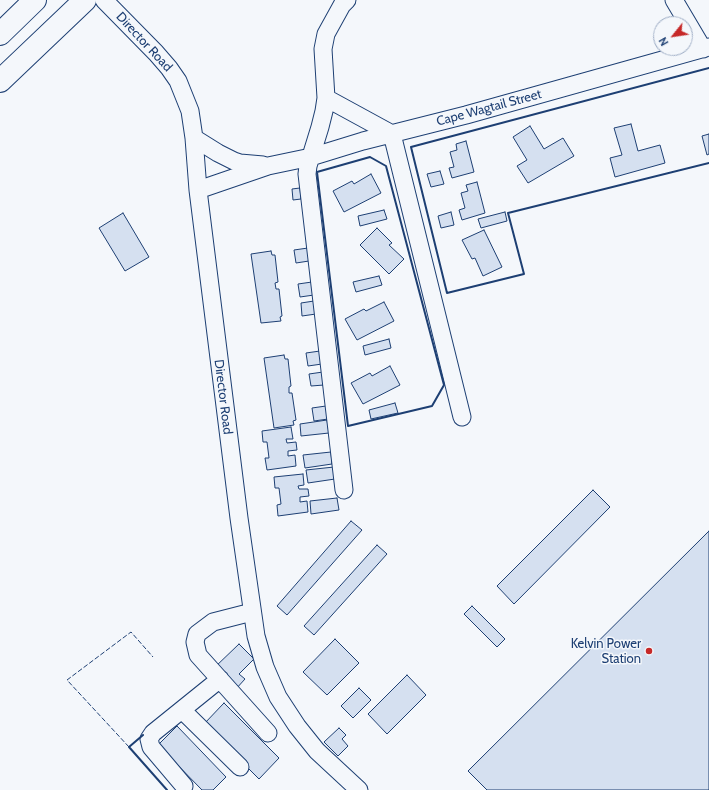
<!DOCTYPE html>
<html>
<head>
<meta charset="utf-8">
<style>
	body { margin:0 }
	#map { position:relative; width:709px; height:790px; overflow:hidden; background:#f4f7fb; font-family:Cabin,sans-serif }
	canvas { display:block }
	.north { position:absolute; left:653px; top:16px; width:40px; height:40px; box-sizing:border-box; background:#f4f7fb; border:1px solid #9eadc5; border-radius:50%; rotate:240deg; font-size:11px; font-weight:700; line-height:16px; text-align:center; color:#1d3f73 }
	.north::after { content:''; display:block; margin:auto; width:14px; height:18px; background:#c62828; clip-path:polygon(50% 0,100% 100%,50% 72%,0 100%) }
</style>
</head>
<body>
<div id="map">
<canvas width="709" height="790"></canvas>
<div class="north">N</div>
</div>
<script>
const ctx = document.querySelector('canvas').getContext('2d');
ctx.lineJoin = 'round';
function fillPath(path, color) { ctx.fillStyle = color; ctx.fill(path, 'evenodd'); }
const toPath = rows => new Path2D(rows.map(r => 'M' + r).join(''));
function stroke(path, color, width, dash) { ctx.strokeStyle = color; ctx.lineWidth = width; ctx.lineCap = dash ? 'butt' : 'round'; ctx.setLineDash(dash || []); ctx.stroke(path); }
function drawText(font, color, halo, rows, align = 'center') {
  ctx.font = font + ' Cabin,sans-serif'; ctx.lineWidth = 3; ctx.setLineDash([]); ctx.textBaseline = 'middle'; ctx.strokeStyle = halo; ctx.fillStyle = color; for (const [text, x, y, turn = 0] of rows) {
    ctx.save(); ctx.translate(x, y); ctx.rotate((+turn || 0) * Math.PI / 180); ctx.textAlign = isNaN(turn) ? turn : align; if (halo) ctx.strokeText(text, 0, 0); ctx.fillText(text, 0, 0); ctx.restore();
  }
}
const building = toPath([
	[631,124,638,151,660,145,665,163,615,177,610,158,622,155,614,128,631,124],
	[530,126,544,149,563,138,574,156,528,183,517,166,527,160,513,137,530,126],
	[709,134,709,154,707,155,702,136,709,134],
	[466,141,474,172,452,178,449,168,454,167,450,152,457,150,456,144,466,141],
	[440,171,444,184,431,187,427,174,440,171],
	[371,174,381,193,344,212,333,191,352,181,354,184,371,174],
	[477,182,485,213,462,220,459,210,465,208,461,193,468,191,466,185,477,182],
	[300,188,301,199,293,200,292,189,300,188],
	[384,210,387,219,360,226,358,216,384,210],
	[451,212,454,225,441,228,438,216,451,212],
	[505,212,507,221,481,228,478,219,505,212],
	[123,213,149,257,125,271,99,228,123,213],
	[377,228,392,243,389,245,404,259,389,274,360,245,377,228],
	[484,230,502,267,483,276,475,258,472,259,462,240,484,230],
	[308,248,309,261,296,263,294,250,308,248],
	[271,251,272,255,275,255,278,282,275,283,276,289,279,289,282,316,280,317,281,321,261,323,251,254,271,251],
	[379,276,382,285,356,292,353,282,379,276],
	[312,282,314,295,300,297,298,284,312,282],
	[314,301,316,314,302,316,301,303,314,301],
	[384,302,394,321,357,340,345,319,364,309,366,311,384,302],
	[389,339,391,348,365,355,363,346,389,339],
	[320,351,322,364,308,366,306,353,320,351],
	[284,355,285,359,288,359,291,386,289,387,289,393,292,393,296,420,293,421,294,425,274,428,264,358,284,355],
	[390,366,400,385,363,404,351,383,370,373,372,376,390,366],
	[323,372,324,385,311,386,309,374,323,372],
	[395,403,398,413,371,419,369,410,395,403],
	[326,406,328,419,314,421,312,408,326,406],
	[327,420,329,433,301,436,300,424,327,420],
	[291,427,293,439,286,439,287,443,296,442,297,450,288,451,288,456,295,455,296,466,267,470,265,458,269,458,267,442,263,442,262,431,291,427],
	[331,452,332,464,305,468,303,455,331,452],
	[334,467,335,479,308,483,306,470,334,467],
	[303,474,304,485,298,486,299,489,308,489,309,496,300,497,300,502,307,501,308,512,278,516,277,505,281,504,279,488,275,488,274,477,303,474],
	[593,490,610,507,514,604,497,586,593,490],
	[337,498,339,510,311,514,310,501,337,498],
	[351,521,362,530,287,615,277,606,351,521],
	[709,531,709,790,487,790,468,771,709,531],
	[377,545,387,554,314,635,304,626,377,545],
	[472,606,505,639,497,647,464,614,472,606],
	[335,639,359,663,327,695,303,672,335,639],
	[239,644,254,659,239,674,245,679,235,690,214,668,239,644],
	[407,675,426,695,387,734,368,714,407,675],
	[359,688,371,700,353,718,341,706,359,688],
	[224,703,279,758,259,779,204,724,224,703],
	[177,726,226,777,213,790,202,790,158,745,177,726],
	[339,728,346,735,342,739,348,746,338,756,324,742,339,728]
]);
const minor = toPath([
	[104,0,156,53,169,68,178,81,190,111,194,138,198,190,239,518,256,636,265,667,278,697,297,726,317,751,359,790],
	[674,0,703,49],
	[326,98,392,134,462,417],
	[194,138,218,153,234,161,240,163,263,165],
	[198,190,268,166,311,157,363,141,466,115,709,47],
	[344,490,307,174,308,166,320,127,324,111,326,98,323,49,326,34,342,5,347,0],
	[252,612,213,622,197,634,195,642,198,655,268,733],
	[182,710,240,767],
	[184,786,151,747,149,739,153,733,220,679]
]);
const major = toPath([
	[0,34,35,0],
	[0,81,85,0]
]);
const fence = toPath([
	[129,747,67,680,131,632,153,657]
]);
const wall = toPath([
	[709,68,411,147,447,293,524,274,508,213,709,163],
	[370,157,386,166,444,385,432,406,348,426,317,172,370,157],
	[143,735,129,747,167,790]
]);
const markers = [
	[649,651,4,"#c62828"]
];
const streetNames = [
	["Director Road",144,42,47],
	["Cape Wagtail Street",489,108,-15],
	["Director Road",223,397,83]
];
const poiNames = [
	["Kelvin Power",641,644],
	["Station",641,659]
];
fillPath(building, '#d5e0f0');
stroke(building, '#1d3f73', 1);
stroke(minor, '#1d3f73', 19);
stroke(major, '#1d3f73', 24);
stroke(minor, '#f4f7fb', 17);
stroke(major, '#f4f7fb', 22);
stroke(fence, '#1d3f73', 1, [5, 2]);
stroke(wall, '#1d3f73', 2);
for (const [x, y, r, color] of markers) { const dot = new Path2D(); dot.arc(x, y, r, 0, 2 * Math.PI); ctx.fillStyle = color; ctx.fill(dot); stroke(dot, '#f4f7fb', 1.5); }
drawText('13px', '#1d3f73', '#f4f7fb', streetNames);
drawText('13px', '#1d3f73', '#f4f7fb', poiNames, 'right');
</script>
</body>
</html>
